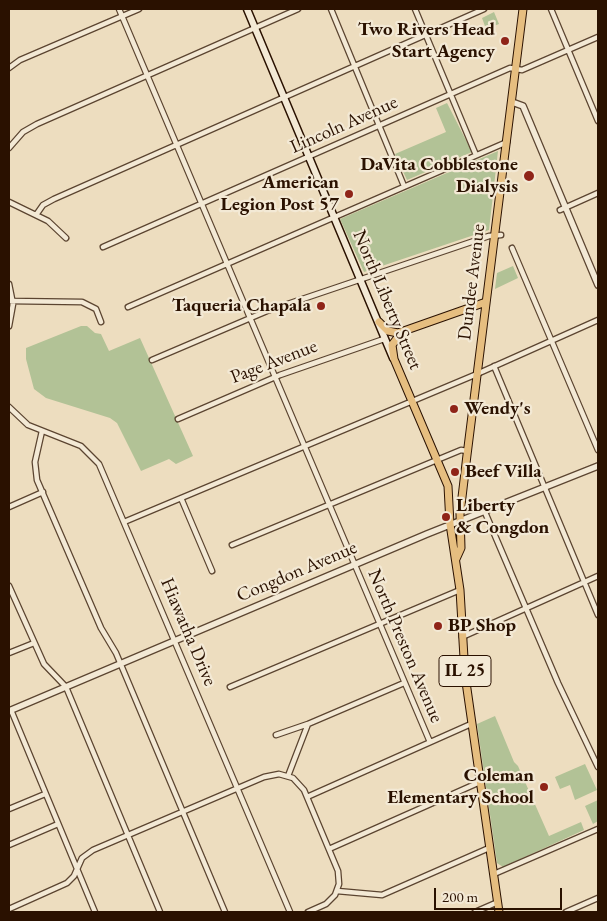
<!DOCTYPE html>
<html>
<head>
<meta charset="utf-8">
<style>
	body { margin:0 }
	#map { position:relative; width:607px; height:921px; overflow:hidden; background:#edddbf; font-family:"EB Garamond",serif }
	canvas { display:block }
	.frame { position:absolute; inset:0; border:10px solid #2a1100; pointer-events:none }
	.scale { position:absolute; left:434px; top:888px; width:128px; height:22px; box-sizing:border-box; border:2px solid #2a1100; border-top:0; padding-left:6px; font-size:15px; line-height:18px; white-space:nowrap; color:#2a1100; -webkit-text-stroke:4px #f3e9d5; paint-order:stroke }
</style>
</head>
<body>
<div id="map">
<canvas width="607" height="921"></canvas>
<div class="frame"></div>
<div class="scale">200 m</div>
</div>
<script>
const ctx = document.querySelector('canvas').getContext('2d');
ctx.lineJoin = 'round';
function fillPath(path, color) { ctx.fillStyle = color; ctx.fill(path, 'evenodd'); }
const toPath = rows => new Path2D(rows.map(r => 'M' + r).join(''));
function stroke(path, color, width, dash) { ctx.strokeStyle = color; ctx.lineWidth = width; ctx.lineCap = dash ? 'butt' : 'round'; ctx.setLineDash(dash || []); ctx.stroke(path); }
function drawText(font, color, halo, rows, align = 'center') {
  ctx.font = font + ' "EB Garamond",serif'; ctx.lineWidth = 4.5; ctx.setLineDash([]); ctx.textBaseline = 'middle'; ctx.strokeStyle = halo; ctx.fillStyle = color; for (const [text, x, y, turn = 0] of rows) {
    ctx.save(); ctx.translate(x, y); ctx.rotate((+turn || 0) * Math.PI / 180); ctx.textAlign = isNaN(turn) ? turn : align; if (halo) ctx.strokeText(text, 0, 0); ctx.fillText(text, 0, 0); ctx.restore();
  }
}
const green = toPath([
	[494,12,499,24,486,29,482,18],
	[447,103,472,152,407,180,395,154,446,132,436,108],
	[498,151,489,230,364,272,340,219],
	[513,266,518,278,495,289,497,273],
	[81,326,87,326,95,333,101,334,109,351,140,338,193,456,176,464,169,459,141,471,117,423,110,418,46,398,34,389,26,359,26,348],
	[495,716,514,762,518,766,549,836,581,822,584,830,503,867,497,863,477,724],
	[585,764,597,790,575,800,570,785,560,789,555,777],
	[598,800,598,821,593,824,585,806]
]);
const minor = toPath([
	[119,9,430,742],
	[331,9,404,186],
	[415,9,476,155],
	[551,9,598,121],
	[9,68,20,60,139,9],
	[9,148,23,132,37,124,298,9],
	[9,202,48,221,66,238],
	[560,210,598,193],
	[36,215,43,205,54,199,484,9],
	[103,247,510,68,522,70,598,37],
	[512,248,598,450],
	[9,284,13,304,9,326],
	[9,301,82,302,96,309,101,322],
	[128,307,507,142],
	[152,360,267,311,489,236,501,235],
	[494,366,598,615],
	[9,407,28,425,81,446,99,464,290,912],
	[178,419,280,375,384,339],
	[42,431,35,462,37,480,101,628,116,653,225,912],
	[181,498,212,571],
	[9,507,43,492],
	[484,510,558,683,598,767],
	[124,522,477,374,598,320],
	[232,545,461,450,467,451],
	[9,586,44,664,66,687,160,912],
	[462,637,598,576],
	[9,653,34,643],
	[230,687,460,590],
	[11,710,95,912],
	[276,735,308,724,404,683],
	[288,776,308,724],
	[307,797,471,724],
	[9,809,45,794],
	[9,845,58,824],
	[329,849,480,782],
	[494,874,598,829],
	[337,891,382,895,489,848],
	[9,909,67,883,74,876,82,858,93,850,264,777,279,774,293,778,304,790,338,871,339,884,335,895,326,904,308,912],
	[475,912,498,902],
	[566,912,598,898]
]);
const tertiary = toPath([
	[512,102,523,106,598,285],
	[9,711,427,534,598,466]
]);
const secondary = toPath([
	[247,9,393,358]
]);
const primary = toPath([
	[379,322,388,331,398,333,486,302],
	[402,332,392,345,394,359,448,486,450,524,460,590,465,675,499,912],
	[456,559,461,548,460,514,467,455,523,9]
]);
const markers = [
	[505,41,5,"#8f2418"],
	[529,176,6,"#8f2418"],
	[349,194,5,"#8f2418"],
	[321,306,5,"#8f2418"],
	[454,409,5,"#8f2418"],
	[455,472,5,"#8f2418"],
	[446,517,5,"#8f2418"],
	[438,626,5,"#8f2418"],
	[544,787,5,"#8f2418"]
];
const shields = [
	[465,671,52]
];
const shieldNames = [
	["IL 25",465,671]
];
const poiNames = [
	["Two Rivers Head",495,30],
	["Start Agency",495,52],
	["DaVita Cobblestone",518,165],
	["Dialysis",518,187],
	["American",339,183],
	["Legion Post 57",339,205],
	["Taqueria Chapala",311,306],
	["Wendy's",464,409,"left"],
	["Beef Villa",465,472,"left"],
	["Liberty",456,506,"left"],
	["& Congdon",456,528,"left"],
	["BP Shop",448,626,"left"],
	["Coleman",534,776],
	["Elementary School",534,798]
];
const streetNames = [
	["Lincoln Avenue",344,125,-24],
	["Dundee Avenue",472,282,-83],
	["North Liberty Street",387,300,67],
	["Page Avenue",274,362,-21],
	["Congdon Avenue",297,572,-23],
	["Hiawatha Drive",188,632,67],
	["North Preston Avenue",405,646,67]
];
fillPath(green, '#b2c296');
stroke(minor, '#5b4430', 7);
stroke(tertiary, '#5b4430', 8);
stroke(secondary, '#2a1100', 9);
stroke(primary, '#2a1100', 9);
stroke(minor, '#f3e9d5', 4.5);
stroke(tertiary, '#f3e9d5', 5.5);
stroke(secondary, '#f3e9d5', 6);
stroke(primary, '#e6be80', 7);
for (const [x, y, r, color] of markers) { const dot = new Path2D(); dot.arc(x, y, r, 0, 2 * Math.PI); ctx.fillStyle = color; ctx.fill(dot); stroke(dot, '#f3e9d5', 2); }
for (const [x, y, w] of shields) { const box = new Path2D(); box.roundRect(x - w / 2, y - 15.5, w, 31, 4); ctx.fillStyle = '#f3e9d5'; ctx.fill(box); stroke(box, '#2a1100', 1); }
drawText('bold 18px', '#2a1100', null, shieldNames);
drawText('bold 19px', '#2a1100', '#f3e9d5', poiNames, 'right');
drawText('19px', '#2a1100', '#f3e9d5', streetNames);
</script>
</body>
</html>
